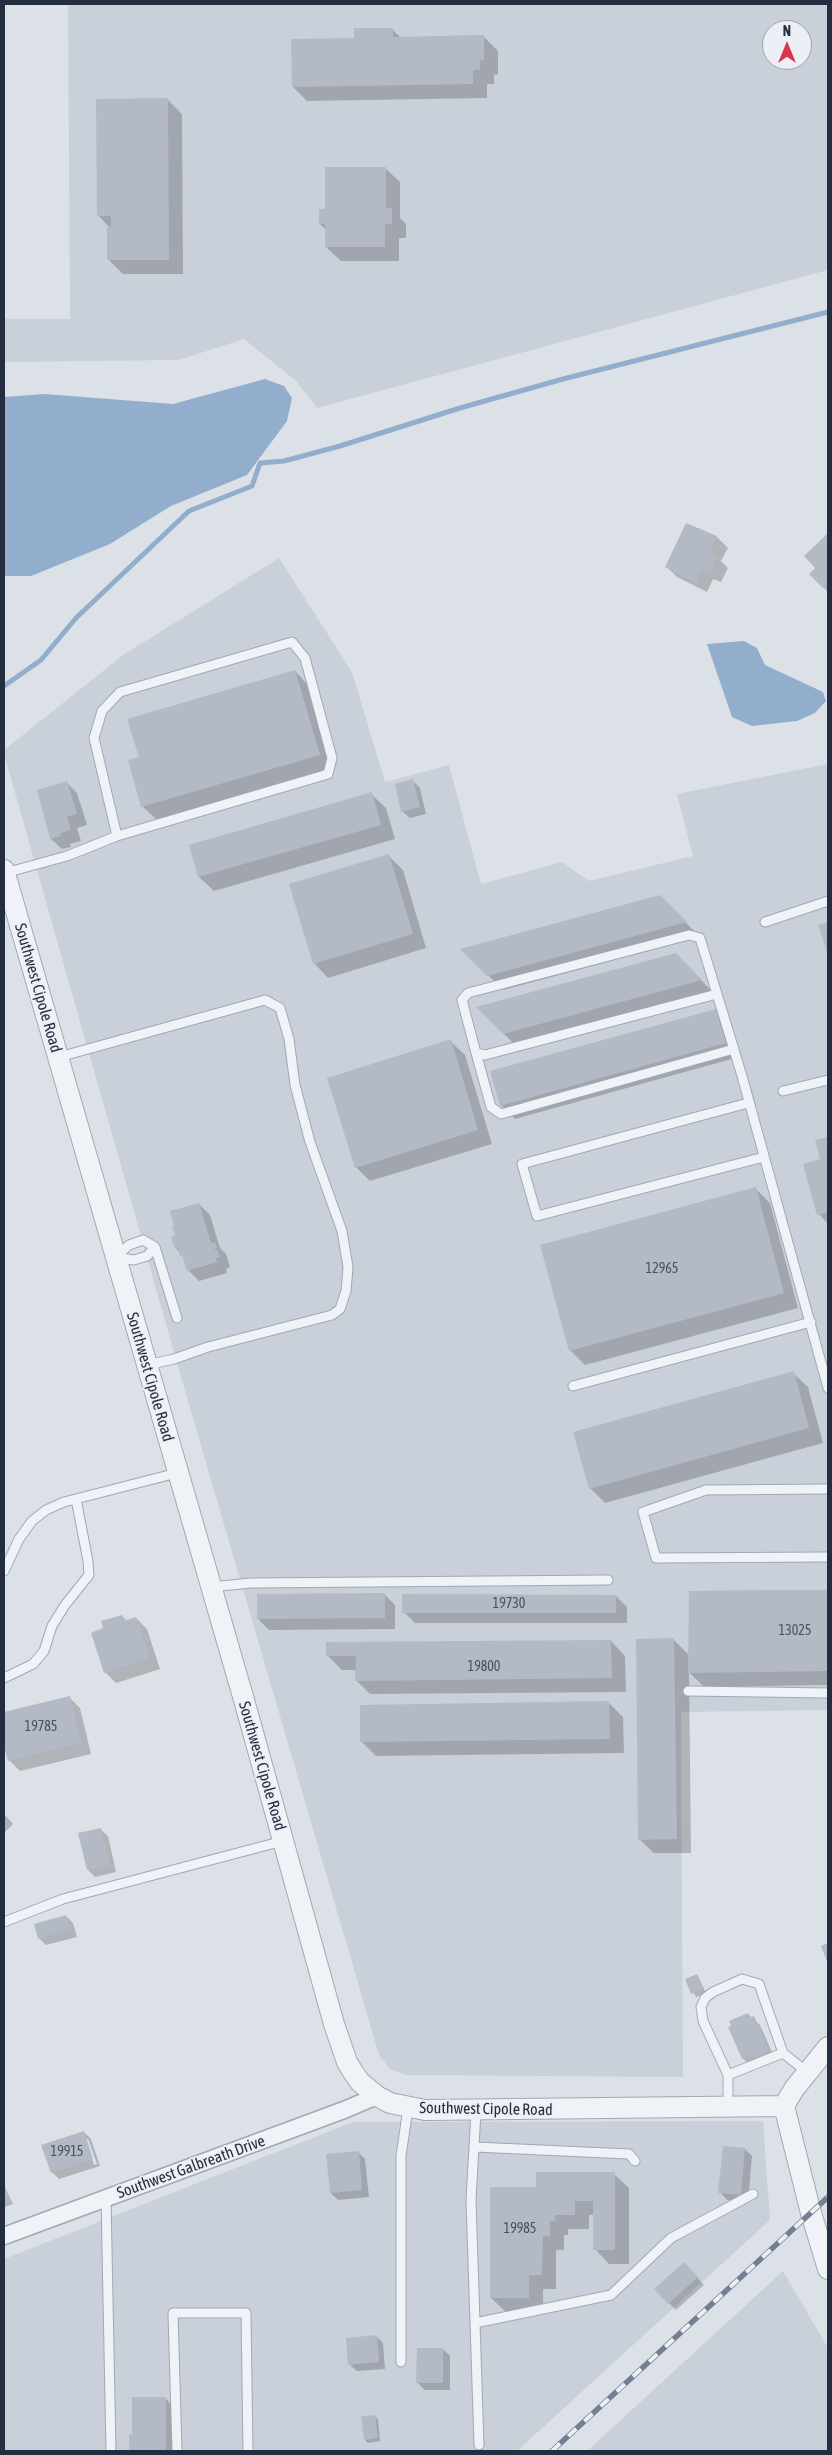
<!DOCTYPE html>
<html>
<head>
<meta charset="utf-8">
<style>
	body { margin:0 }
	#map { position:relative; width:832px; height:2455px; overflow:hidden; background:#dce1e8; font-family:"Asap Condensed",sans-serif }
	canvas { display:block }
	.frame { position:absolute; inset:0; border:5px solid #252e40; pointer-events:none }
	.north { position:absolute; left:762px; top:20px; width:50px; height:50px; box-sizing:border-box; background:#ecf0f6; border:1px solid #9ca2ad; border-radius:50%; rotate:0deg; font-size:14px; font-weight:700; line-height:20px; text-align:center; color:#252e40 }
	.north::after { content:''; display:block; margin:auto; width:18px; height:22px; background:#db3349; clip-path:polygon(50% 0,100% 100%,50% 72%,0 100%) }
</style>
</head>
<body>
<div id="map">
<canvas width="832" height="2455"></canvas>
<div class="frame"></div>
<div class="north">N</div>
</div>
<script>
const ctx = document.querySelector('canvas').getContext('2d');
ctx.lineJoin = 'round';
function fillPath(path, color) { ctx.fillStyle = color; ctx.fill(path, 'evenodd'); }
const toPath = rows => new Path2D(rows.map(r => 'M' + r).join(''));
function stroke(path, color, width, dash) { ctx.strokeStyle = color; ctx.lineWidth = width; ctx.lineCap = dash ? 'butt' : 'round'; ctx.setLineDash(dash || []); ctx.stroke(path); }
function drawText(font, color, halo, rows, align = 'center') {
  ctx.font = font + ' "Asap Condensed",sans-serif'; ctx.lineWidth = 4; ctx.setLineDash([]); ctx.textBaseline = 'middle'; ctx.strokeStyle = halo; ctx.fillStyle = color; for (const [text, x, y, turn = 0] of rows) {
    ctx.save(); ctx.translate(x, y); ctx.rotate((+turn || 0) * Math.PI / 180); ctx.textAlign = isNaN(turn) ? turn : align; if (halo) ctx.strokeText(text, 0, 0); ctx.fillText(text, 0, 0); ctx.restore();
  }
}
const built = toPath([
	[68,4,828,4,828,270,317,408,295,380,244,339,179,360,4,362,4,319,70,319],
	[772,30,802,30,802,60,772,60],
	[279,558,352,672,385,782,449,765,481,884,562,862,589,881,693,856,677,794,828,764,828,1710,681,1712,683,2077,405,2075,390,2069,379,2055,183,1384,4,754,4,750,123,655],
	[763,2121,770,2220,517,2451,4,2451,4,2259,353,2122],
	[783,2271,828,2348,828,2451,587,2451]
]);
const water = toPath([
	[265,379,284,386,292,398,287,421,247,475,171,506,110,544,31,576,4,576,4,397,45,394,173,404],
	[744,641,757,648,765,665,823,692,826,701,815,713,797,721,752,726,732,717,707,644]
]);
const shadow = toPath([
	[392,29,401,38,483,36,498,51,498,74,494,75,494,84,487,84,487,98,307,101,293,87,355,39],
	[167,99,182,114,183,274,123,274,109,260,111,229,98,215],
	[385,168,400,182,400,218,406,224,406,238,399,238,399,261,341,261,326,247,326,230,320,224,326,211],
	[687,524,717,537,728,548,721,561,728,568,721,582,713,579,707,592,677,577,666,566],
	[827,536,828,537,828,592,811,574,817,568],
	[295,671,309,686,334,769,157,820,142,806,140,758],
	[413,781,420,788,426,814,410,818,402,811],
	[66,782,77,793,87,825,77,828,81,841,70,844,71,847,62,849,51,839],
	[371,794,386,808,395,839,214,891,199,877,190,846],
	[388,855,403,870,426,948,328,978,314,963],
	[660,896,700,937,503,990,463,950],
	[690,969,715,994,518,1048,478,1008],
	[716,1010,730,1025,739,1057,515,1119,501,1105],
	[450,1041,465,1055,492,1144,370,1181,356,1167],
	[828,1138,828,1224,819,1214,822,1160,816,1141],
	[756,1189,770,1203,798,1308,585,1365,570,1350],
	[199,1204,210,1215,220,1248,226,1254,230,1267,226,1269,227,1273,199,1281,188,1270,185,1259,176,1248,176,1237],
	[793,1373,808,1387,823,1443,605,1503,590,1488],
	[828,1591,828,1685,704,1687,689,1672,691,1853,654,1853,639,1839,674,1640,689,1655,690,1592],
	[384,1594,395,1605,395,1629,269,1630,258,1619],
	[616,1596,627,1607,627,1623,415,1623,404,1612],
	[122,1616,127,1621,136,1618,147,1629,160,1669,116,1683,105,1672,105,1629],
	[611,1641,625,1656,626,1692,370,1694,356,1680,356,1670,342,1670,328,1656],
	[69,1697,80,1708,91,1754,20,1771,9,1760,4,1740,4,1713],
	[609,1703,623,1717,624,1753,376,1756,361,1741],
	[4,1814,13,1824,4,1833],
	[100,1829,108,1836,116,1872,95,1877,88,1870,80,1834],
	[66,1916,73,1923,77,1937,46,1945,39,1938],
	[697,1975,706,1993,696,1997,686,1979],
	[748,2014,760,2025,775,2059,750,2066,743,2058],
	[84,2132,91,2139,100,2166,59,2179,52,2172],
	[85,2139,88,2139,97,2164,94,2165],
	[745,2149,752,2156,748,2202,727,2200,720,2192],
	[358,2152,365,2159,369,2197,338,2200,331,2193],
	[614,2174,629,2188,629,2264,609,2264,595,2249,595,2215,589,2215,589,2229,568,2229,568,2235,564,2235,564,2250,556,2250,556,2289,543,2289,543,2312,506,2312,491,2298,537,2189],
	[4,2186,13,2204,4,2207],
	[691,2271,704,2285,676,2310,669,2303],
	[376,2336,383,2343,385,2369,357,2371,349,2364],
	[443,2349,450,2356,450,2390,425,2390,418,2383],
	[165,2398,176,2409,176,2451,130,2451,130,2435,133,2435],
	[374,2416,378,2419,380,2441,368,2443,365,2440]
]);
const stream = toPath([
	[4,686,41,660,76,618,189,511,252,486,260,463,284,461,340,446,460,408,563,379,828,312]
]);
const building = toPath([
	[354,28,393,28,393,37,484,35,484,60,480,61,480,70,473,70,473,84,292,87,291,39,354,38],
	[168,98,169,260,107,260,107,227,111,227,111,216,97,216,96,99],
	[325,167,386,167,386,208,392,208,392,224,385,224,385,247,325,247,325,224,319,224,319,209,325,209],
	[686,523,717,536,710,552,718,556,710,572,702,569,696,583,665,567],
	[827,534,828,584,823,588,809,574,815,568,804,556],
	[295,670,320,755,141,807,128,760,139,757,127,719],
	[413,779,420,807,401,812,395,784],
	[67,781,77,814,67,817,71,830,60,833,61,836,50,839,37,790],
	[372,792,381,825,198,877,189,845],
	[389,854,413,934,313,964,289,884],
	[660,895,687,922,487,976,460,949],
	[828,922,828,955,818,925],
	[676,953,702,980,503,1034,476,1007],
	[716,1009,726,1043,500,1106,490,1071],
	[451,1039,478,1130,355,1168,327,1078],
	[828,1137,828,1212,817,1215,803,1164,820,1159,815,1140],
	[756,1187,784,1293,569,1351,540,1245],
	[199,1203,211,1243,215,1242,217,1248,213,1251,217,1250,220,1257,216,1258,217,1262,187,1271,182,1255,180,1256,178,1248,175,1249,171,1237,175,1236,172,1227,174,1227,170,1211],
	[794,1371,809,1428,589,1489,573,1432],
	[763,1590,828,1590,828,1671,688,1673,689,1591],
	[385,1593,385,1618,257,1619,257,1594],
	[402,1594,616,1595,616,1613,402,1613],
	[122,1615,124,1621,136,1617,150,1658,104,1673,91,1633,103,1628,101,1621],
	[674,1638,677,1839,638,1840,636,1639],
	[611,1640,612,1678,355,1681,356,1656,326,1656,326,1642],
	[70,1696,81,1743,8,1761,4,1746,4,1712],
	[609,1701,610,1739,360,1742,360,1705],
	[101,1828,110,1865,87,1870,78,1833],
	[66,1915,70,1929,38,1939,34,1924],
	[828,1943,828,1964,821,1946],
	[697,1974,704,1989,691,1994,685,1979],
	[748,2013,750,2018,754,2016,769,2051,754,2058,753,2054,742,2059,728,2027,731,2026,729,2021],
	[84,2131,93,2159,51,2173,41,2145],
	[723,2146,745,2148,741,2195,718,2193],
	[359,2151,362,2190,330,2193,326,2154],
	[536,2172,615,2172,615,2250,593,2250,593,2201,575,2201,575,2215,555,2215,555,2221,550,2221,550,2236,543,2236,542,2275,529,2275,529,2298,490,2298,490,2187,536,2187],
	[4,2184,10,2201,4,2203],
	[684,2262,698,2277,668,2304,654,2289],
	[377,2335,379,2362,348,2365,346,2338],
	[417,2348,443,2348,443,2383,416,2383],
	[132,2397,166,2397,166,2451,129,2451,129,2434,132,2434],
	[375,2415,378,2438,364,2440,361,2416]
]);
const service = toPath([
	[5,873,67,856,117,836,328,774,332,758,305,658,292,642,120,692,102,711,94,738,117,836],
	[765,922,828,901],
	[717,994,485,1055,476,1053,462,1000,468,993,689,935,700,938,717,994,742,1076,828,1388],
	[476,1053,491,1107,501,1114,734,1049],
	[59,1057,265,1000,280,1008,289,1039,295,1085,310,1142,342,1231,348,1267,346,1291,340,1309,332,1315,208,1347,174,1359,147,1365],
	[783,1091,828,1080],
	[748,1103,522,1164,537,1216,764,1157],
	[143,1240,155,1247,147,1256,134,1260,116,1257,129,1245,143,1240],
	[155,1247,177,1318],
	[573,1386,811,1322],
	[828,1489,706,1490,643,1512,656,1558,828,1557],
	[4,1571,19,1539,32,1521,46,1510,64,1502,177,1473],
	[211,1587,251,1583,608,1580],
	[4,1678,33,1664,44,1651,52,1626,65,1605,89,1575,88,1561,76,1499],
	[688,1691,828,1693],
	[4,1922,63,1899,283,1841],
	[728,2075,783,2053],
	[728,2107,728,2075,703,2021,701,2007,705,1998,713,1992,742,1979,759,1984,783,2053,807,2072],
	[476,2111,471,2200,479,2445],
	[475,2147,629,2154,635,2161],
	[106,2198,111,2451],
	[475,2323,611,2295,671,2238,753,2194],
	[401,2362,401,2156,408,2108],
	[177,2451,173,2313,246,2313,248,2451]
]);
const minor = toPath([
	[4,2236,344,2110,377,2096]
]);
const tertiary = toPath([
	[4,870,244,1700,334,2024,347,2062,353,2072,360,2082,377,2096,390,2103,425,2110,784,2106],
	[784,2106,811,2213,828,2269],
	[784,2106,794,2089,828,2047]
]);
const rail = toPath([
	[552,2451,828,2197]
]);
const numberNames = [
	["12965",662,1269],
	["19730",509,1604],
	["13025",795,1631],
	["19800",484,1667],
	["19785",41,1727],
	["19915",67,2152],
	["19985",520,2229]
];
const streetNames = [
	["Southwest Cipole Road",38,988,74],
	["Southwest Cipole Road",150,1377,74],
	["Southwest Cipole Road",262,1766,74],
	["Southwest Cipole Road",486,2109,1],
	["Southwest Galbreath Drive",191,2167,-20]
];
fillPath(built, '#cad0da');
fillPath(water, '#93aecc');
fillPath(shadow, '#0003');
stroke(stream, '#93aecc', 5);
fillPath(building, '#b3bac5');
stroke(service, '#a1a8b2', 11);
stroke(minor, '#a1a8b2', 19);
stroke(tertiary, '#a1a8b2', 22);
stroke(service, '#eff2f6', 9);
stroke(minor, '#eff2f6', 16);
stroke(tertiary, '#eff2f6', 20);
stroke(rail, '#747f93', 5.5);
stroke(rail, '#ecf0f6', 4, [11]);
drawText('14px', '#485161', null, numberNames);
drawText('16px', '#252e40', '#ecf0f6', streetNames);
</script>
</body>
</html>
